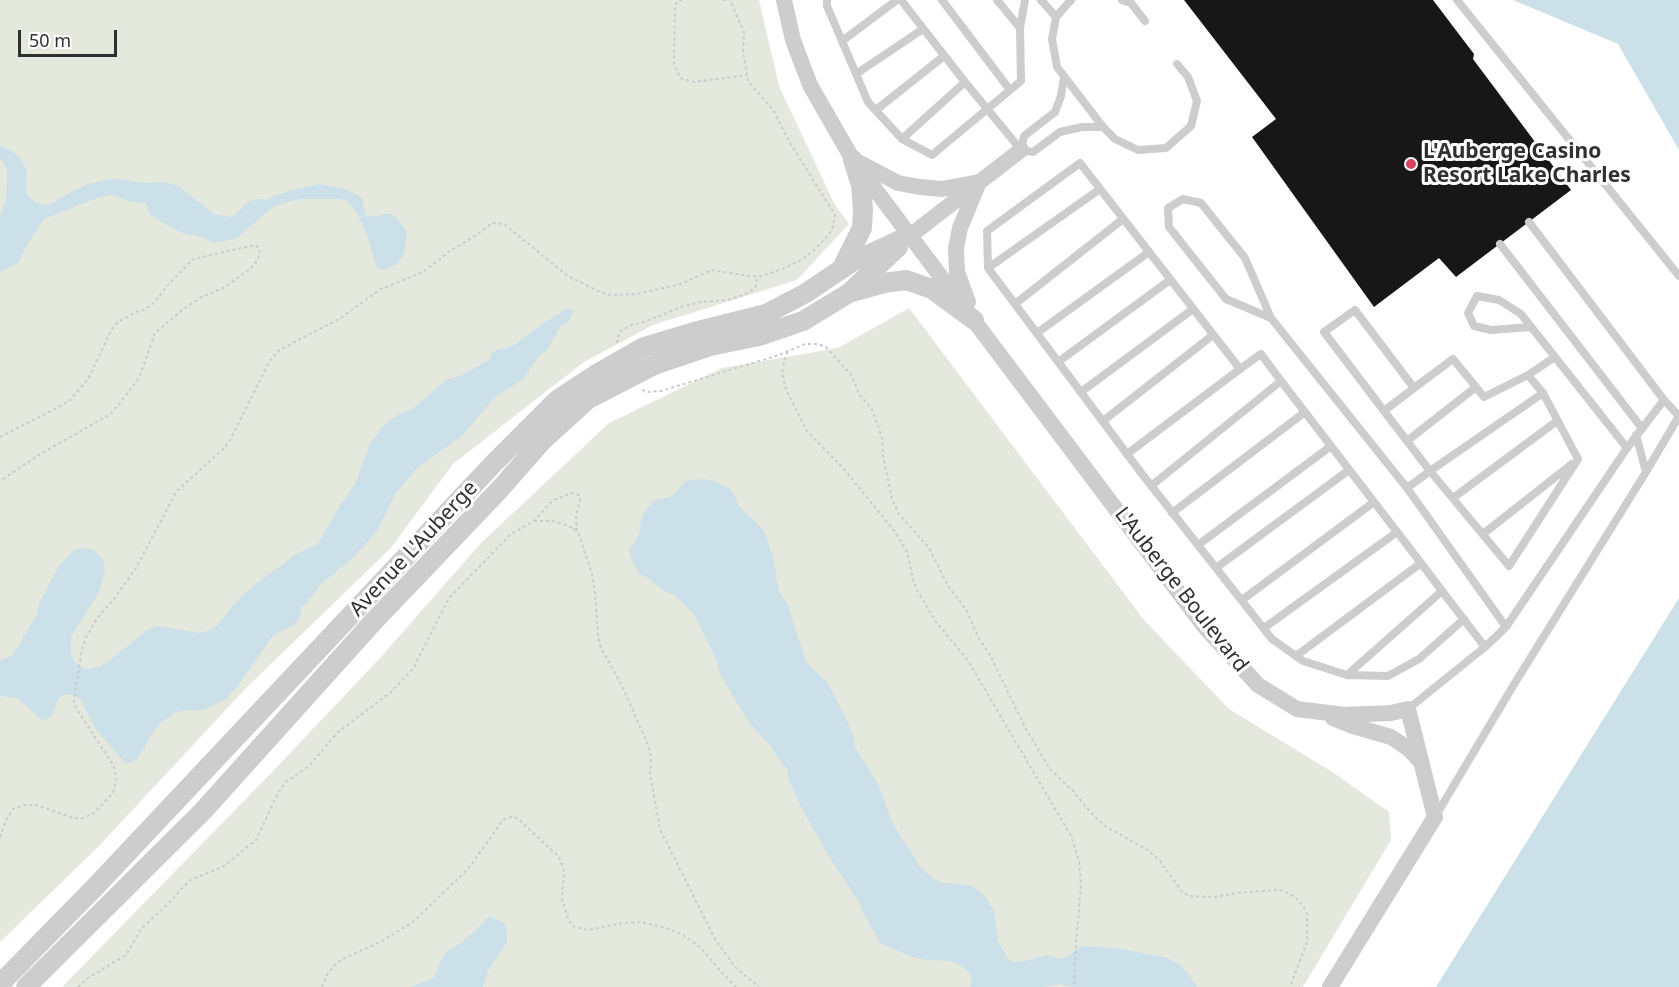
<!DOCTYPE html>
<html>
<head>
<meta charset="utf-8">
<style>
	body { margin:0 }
	#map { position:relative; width:1679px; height:987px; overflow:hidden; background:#fff; font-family:"Noto Sans",sans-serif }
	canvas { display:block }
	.scale { position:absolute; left:18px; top:30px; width:99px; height:27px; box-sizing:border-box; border:3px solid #303030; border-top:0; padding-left:8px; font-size:18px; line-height:21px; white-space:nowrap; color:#303030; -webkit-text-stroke:4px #fff; paint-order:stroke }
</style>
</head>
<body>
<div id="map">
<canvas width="1679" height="987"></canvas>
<div class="scale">50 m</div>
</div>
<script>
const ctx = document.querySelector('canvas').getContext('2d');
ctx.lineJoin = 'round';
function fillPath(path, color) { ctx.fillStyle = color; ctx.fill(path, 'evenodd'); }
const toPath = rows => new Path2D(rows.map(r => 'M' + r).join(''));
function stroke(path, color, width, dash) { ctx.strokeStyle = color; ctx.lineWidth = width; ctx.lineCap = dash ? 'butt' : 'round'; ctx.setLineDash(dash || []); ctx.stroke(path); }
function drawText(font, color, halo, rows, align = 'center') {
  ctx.font = font + ' "Noto Sans",sans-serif'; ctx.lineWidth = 6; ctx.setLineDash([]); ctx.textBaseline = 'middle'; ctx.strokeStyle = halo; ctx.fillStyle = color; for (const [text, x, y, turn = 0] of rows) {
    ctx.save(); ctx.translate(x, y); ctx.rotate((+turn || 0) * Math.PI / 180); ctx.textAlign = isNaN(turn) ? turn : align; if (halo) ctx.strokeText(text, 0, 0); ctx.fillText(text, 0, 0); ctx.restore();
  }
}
const green = toPath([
	[0,0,759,0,779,86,834,203,849,224,797,280,653,325,584,362,453,464,390,549,247,687,98,847,0,942],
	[909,308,1144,620,1229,709,1334,773,1389,812,1391,840,1303,987,62,987,274,770,379,659,482,542,609,423,722,368,838,348]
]);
const water = toPath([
	[1513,0,1679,0,1679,150,1618,44],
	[0,145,12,151,21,159,27,172,25,187,28,196,37,203,45,205,53,203,65,195,87,184,110,179,120,179,144,183,162,182,179,186,214,214,230,217,236,214,249,201,260,199,267,200,273,196,292,190,319,184,343,188,361,197,363,201,365,215,373,217,384,214,391,214,397,218,407,232,404,254,397,264,384,270,377,268,366,233,357,213,346,200,339,199,300,199,274,206,237,238,214,243,200,236,184,234,163,223,150,214,145,203,132,202,111,195,97,198,44,219,30,240,18,263,0,272,0,216,6,199,7,177,7,169,0,158],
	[567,309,574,310,569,321,560,327,548,349,539,356,522,380,494,398,463,435,416,469,396,493,377,531,353,558,321,584,311,598,301,608,300,617,293,626,284,629,271,638,237,687,225,700,200,711,189,710,176,712,158,725,137,759,126,764,95,728,81,700,70,694,62,695,58,700,52,715,48,719,42,720,17,698,0,696,0,660,11,656,20,643,37,614,39,604,52,578,60,565,74,550,84,548,94,550,103,560,105,571,99,592,71,637,71,654,76,664,86,669,97,668,109,661,148,629,157,626,199,633,211,630,217,626,233,605,254,585,298,553,318,544,336,512,355,484,370,444,383,426,397,415,412,409,446,380,460,376,490,359,490,355,498,349,511,347,545,322],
	[705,479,714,481,730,489,734,494,739,507,757,523,765,533,773,557,779,591,788,605,806,662,828,683,831,689,845,716,854,738,855,747,878,784,893,824,921,868,934,879,943,883,969,885,975,888,984,895,994,911,998,941,1008,959,1013,962,1026,961,1046,955,1060,959,1066,957,1082,946,1116,948,1164,957,1181,965,1198,987,1072,987,1060,984,1044,987,970,987,972,977,962,966,951,961,926,960,913,957,881,944,862,911,860,904,828,855,802,809,789,780,787,770,768,743,750,724,721,676,716,659,695,616,676,596,664,591,648,578,640,574,633,564,629,550,638,537,642,517,647,508,655,500,670,497,675,493,684,482,690,480],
	[1679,598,1679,987,1436,987],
	[489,916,504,923,507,932,507,942,488,971,483,987,410,987,434,978,441,959,446,952,462,942,477,929]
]);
const building = toPath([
	[1184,0,1433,0,1474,54,1473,59,1571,190,1456,277,1439,258,1374,307,1252,137,1276,119]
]);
const path = toPath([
	[682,0,679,0,675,5,674,64,680,78,694,82,747,75],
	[723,0,731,0],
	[617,343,619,332,631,325,644,322,684,306,701,302,727,300,743,295,754,289,756,285,757,276],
	[788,352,786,355,782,372,786,390,807,431,844,469,895,532,907,552,914,583,918,592,936,622,967,659,1071,836,1079,861,1081,886,1076,943,1074,987],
	[642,390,648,392,661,391,779,355,805,344,818,344,826,347,852,376,860,396,869,405,873,412,882,438,883,456,892,499,899,514,929,548,948,586,967,611,978,637,990,655,1026,729,1050,769,1072,790,1093,815,1105,826,1148,850,1160,861,1182,892,1189,896,1215,897,1236,893,1276,890,1284,891,1295,897,1303,906,1307,914,1307,942,1290,987],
	[0,437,53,410,69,401,88,379,112,329,118,322,136,312,144,310,154,303,167,286,193,259,255,245,259,248,260,254,256,262,250,269,225,287,200,298,181,311,155,333,139,378,120,403,109,415,42,453,0,481],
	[534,521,552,521,569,526,578,532,592,574,595,593,598,635,601,648,622,686,649,747,651,760,650,774,660,829,715,939,736,968,759,987],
	[0,837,7,818,13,809,24,805,36,805,73,818,83,818,94,813,113,793,115,786,116,777,114,766,76,708,74,700,82,649,86,637,98,617,114,599,136,568,176,492,224,448,230,440,269,362,279,350,339,319,381,289,423,272,450,251,478,234,492,223,504,224,568,276,600,292,610,295,636,294,681,284,711,270,750,276,762,276,785,268,803,259,814,250,826,238,832,230,835,215,790,143,773,110,748,81,743,52,744,32,730,0],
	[78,987,88,978,126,955,141,929,171,901,183,887,191,880,224,866,256,840,278,793,286,782,309,766,338,732,391,692,413,669,449,598,511,534,534,521,552,501,571,493,579,495,580,500,576,517,577,531,573,528],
	[322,987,327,975,334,966,341,960,382,941,413,922,468,869,503,820,511,817,517,818,559,857,564,870,562,899,568,918,572,926,587,930,623,923,642,922,670,929,683,935,700,947,723,974,736,987]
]);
const service = toPath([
	[827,0,827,6,868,102,902,139,932,155,1021,81,1020,28,1025,0],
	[901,0,965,82],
	[942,0,1010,90],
	[997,0,1020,28],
	[1041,0,1056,17],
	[1071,0,1056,17,1052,39,1057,67,1103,127,1115,139,1138,150,1166,148,1191,126,1197,101,1188,77,1177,64],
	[1122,0,1131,3,1145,21],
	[1457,0,1679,276],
	[842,41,897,0],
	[856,74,923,29],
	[876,110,944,56],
	[902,139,965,82,1021,150,1033,152,1060,132,1082,127,1103,127],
	[1021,150,1024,136,1055,112,1061,96,1064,77],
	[1529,222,1664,400,1627,448],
	[1500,244,1641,427],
	[988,268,1100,189],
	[1015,304,1123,219],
	[1271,318,1226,299,1169,227,1168,208,1183,199,1201,203,1245,258,1271,318,1407,488,1506,627],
	[1037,333,1149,252],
	[1058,362,1170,280],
	[1528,375,1484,397,1476,387,1407,441,1430,471,1509,566,1578,459,1543,393],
	[1414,388,1453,359,1476,387],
	[1081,392,1193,309],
	[1384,411,1414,388,1355,310,1324,332,1384,411,1407,441],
	[1103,421,1213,335],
	[1636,435,1646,472],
	[1127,454,1240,369],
	[1151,486,1281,381],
	[1407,488,1430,471,1543,393,1528,375,1555,357],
	[1453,498,1557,421],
	[1172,513,1305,412],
	[1483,534,1572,464],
	[1198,545,1331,446],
	[1216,568,1349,470],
	[1242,600,1374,502],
	[1464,619,1419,659,1388,676,1347,675,1303,661,1272,639,1142,474,988,268,987,231,1080,163,1240,369,1261,354,1281,381,1421,563,1442,591,1485,647],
	[1264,628,1397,532],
	[1296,656,1421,563],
	[1347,675,1442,591],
	[1408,709,1485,647,1506,627,1627,448,1521,314,1499,300,1477,296,1468,313,1474,326,1491,330,1531,327],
	[1435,817,1513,686,1646,472,1679,416,1664,400]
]);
const minor = toPath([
	[784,0,793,40,810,85,853,160,1204,626,1258,685,1297,709,1345,715,1391,713,1408,709,1435,817,1330,987],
	[858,162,898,183,920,187,942,189,979,182,960,228,956,248,957,272,968,302],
	[911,235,1021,150],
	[1333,718,1353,726,1391,737,1410,750,1421,762]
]);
const tertiary = toPath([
	[842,268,862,228,863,210,861,185,853,160],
	[852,292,884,283,906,280,932,289,974,320],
	[0,984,96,886,494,463,557,400,595,375,644,347,694,332,766,314,806,293,852,262,911,235],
	[26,987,203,811,374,621,500,489,543,440,588,399,654,365,710,346,759,336,803,321,849,293,898,247]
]);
const markers = [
	[1411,164,6,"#d7435f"]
];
const poiNames = [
	["L'Auberge Casino",1423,152],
	["Resort Lake Charles",1423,176]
];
const streetNames = [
	["Avenue L'Auberge",414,549,-47],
	["L'Auberge Boulevard",1181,590,52]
];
fillPath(green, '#e5e9dd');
fillPath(water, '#cbe0e8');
fillPath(building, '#171717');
stroke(path, '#cacaca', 2, [3, 3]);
stroke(service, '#cdcdcd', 8);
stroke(minor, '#cdcdcd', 16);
stroke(tertiary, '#cdcdcd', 20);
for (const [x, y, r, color] of markers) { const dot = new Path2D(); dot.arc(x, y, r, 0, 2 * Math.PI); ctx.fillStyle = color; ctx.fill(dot); stroke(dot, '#fff', 2); }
drawText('bold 21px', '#303030', '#fff', poiNames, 'left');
drawText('21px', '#303030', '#fff', streetNames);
</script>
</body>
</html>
